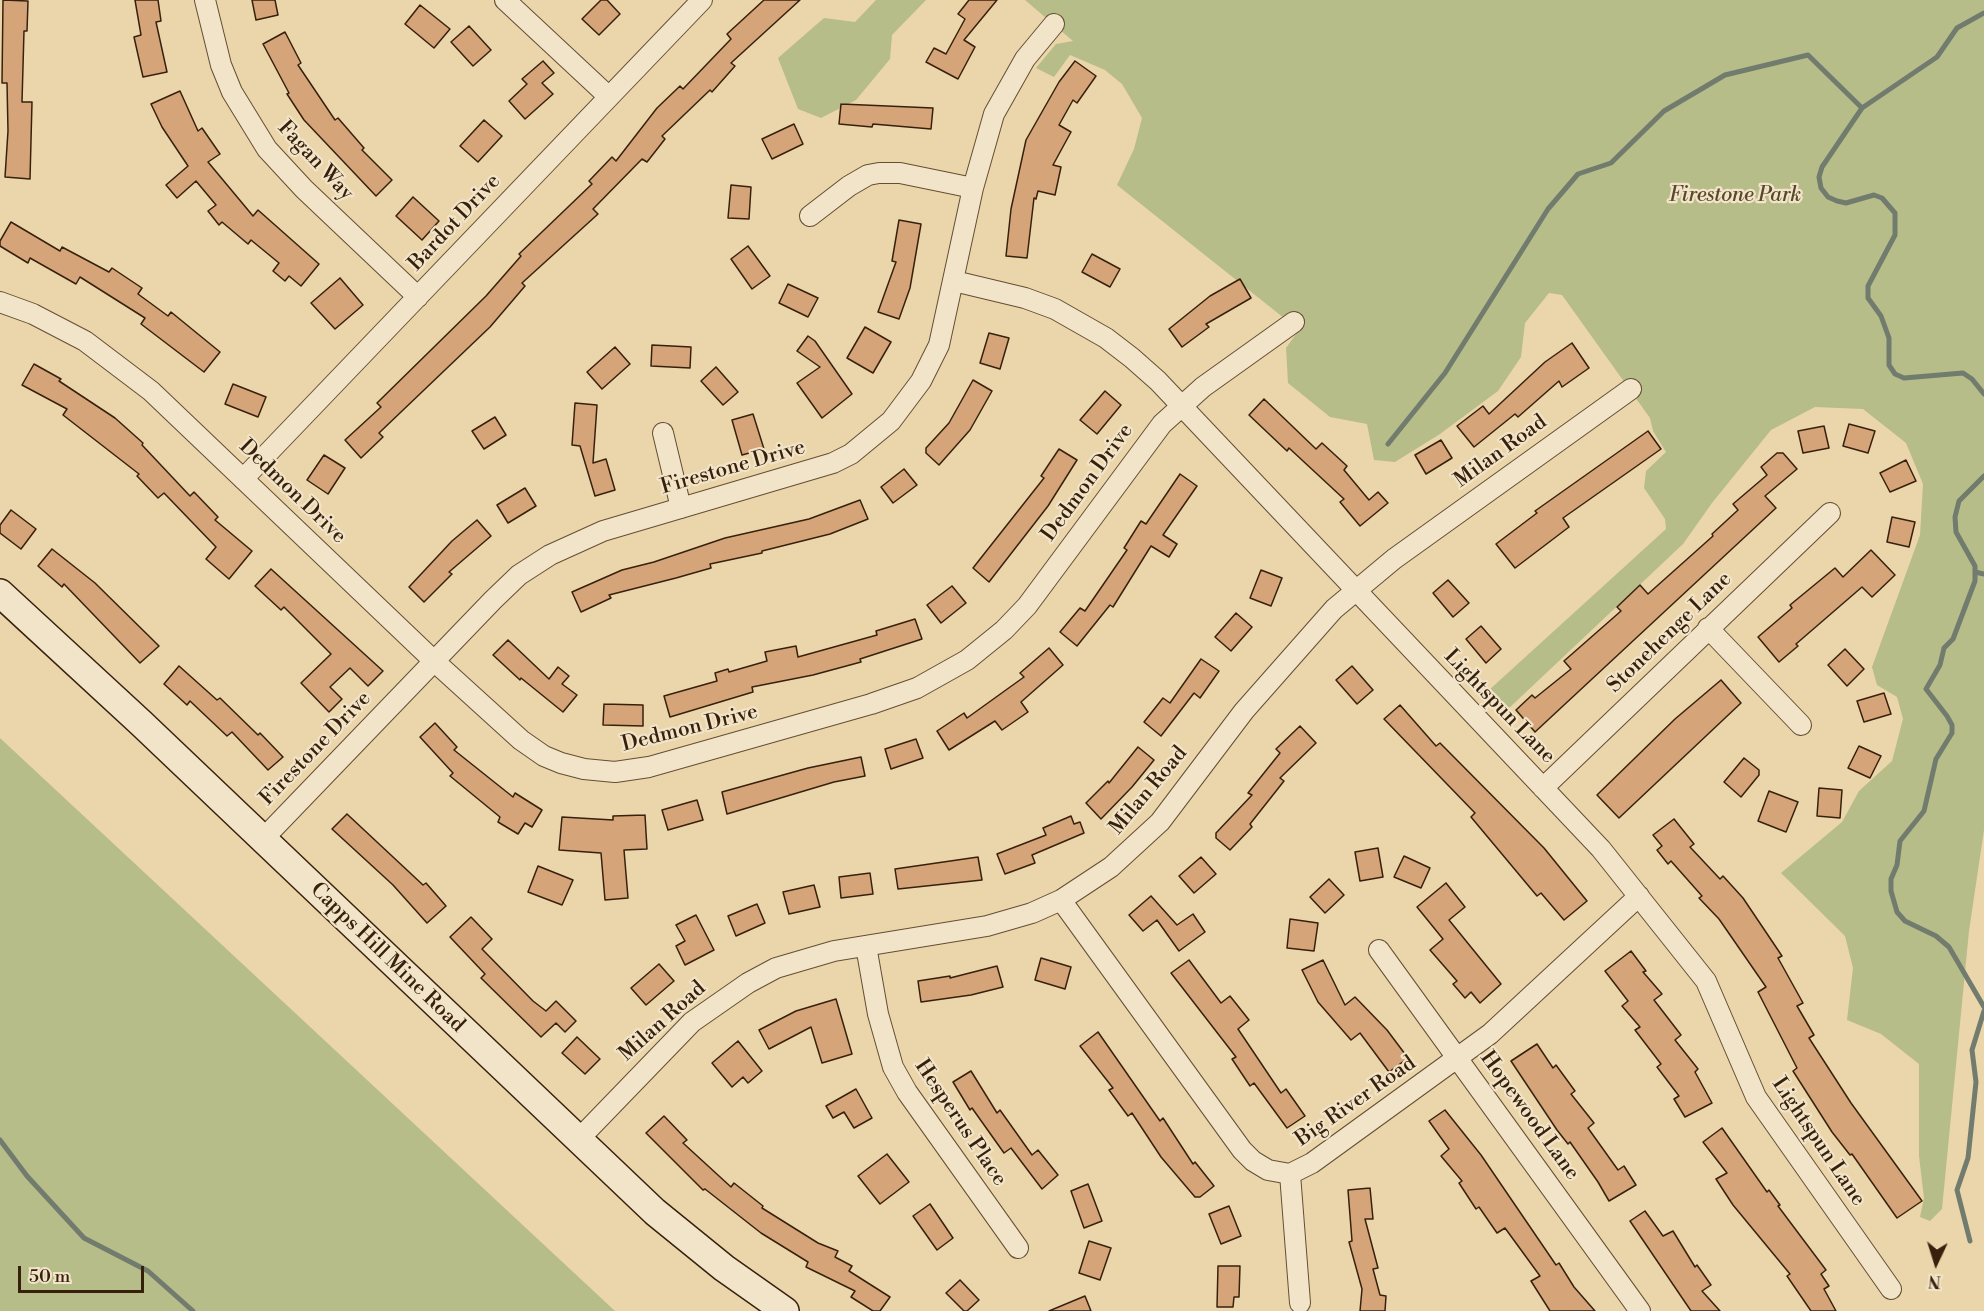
<!DOCTYPE html>
<html>
<head>
<meta charset="utf-8">
<style>
	body { margin:0 }
	#map { position:relative; width:1984px; height:1311px; overflow:hidden; background:#ebd5aa; font-family:"Libre Bodoni",serif }
	canvas { display:block }
	.north { position:absolute; left:1906px; top:1233px; width:60px; height:60px; -webkit-text-stroke:4px #f2e4c8; paint-order:stroke; rotate:184deg; font-size:16px; font-weight:700; line-height:24px; text-align:center; color:#37210d }
	.north::after { content:''; display:block; margin:auto; width:21px; height:27px; background:#37210d; clip-path:polygon(50% 0,100% 100%,50% 72%,0 100%) }
	.scale { position:absolute; left:18px; top:1266px; width:126px; height:27px; box-sizing:border-box; border:3px solid #37210d; border-top:0; padding-left:8px; font-size:18px; line-height:21px; white-space:nowrap; color:#37210d; -webkit-text-stroke:4px #f2e4c8; paint-order:stroke }
</style>
</head>
<body>
<div id="map">
<canvas width="1984" height="1311"></canvas>
<div class="north">N</div>
<div class="scale">50 m</div>
</div>
<script>
const ctx = document.querySelector('canvas').getContext('2d');
ctx.lineJoin = 'round';
function fillPath(path, color) { ctx.fillStyle = color; ctx.fill(path, 'evenodd'); }
const toPath = rows => new Path2D(rows.map(r => 'M' + r).join(''));
function stroke(path, color, width, dash) { ctx.strokeStyle = color; ctx.lineWidth = width; ctx.lineCap = dash ? 'butt' : 'round'; ctx.setLineDash(dash || []); ctx.stroke(path); }
function drawText(font, color, halo, rows, align = 'center') {
  ctx.font = font + ' "Libre Bodoni",serif'; ctx.lineWidth = 4.5; ctx.setLineDash([]); ctx.textBaseline = 'middle'; ctx.strokeStyle = halo; ctx.fillStyle = color; for (const [text, x, y, turn = 0] of rows) {
    ctx.save(); ctx.translate(x, y); ctx.rotate((+turn || 0) * Math.PI / 180); ctx.textAlign = isNaN(turn) ? turn : align; if (halo) ctx.strokeText(text, 0, 0); ctx.fillText(text, 0, 0); ctx.restore();
  }
}
const green = toPath([
	[876,0,926,0,892,35,890,59,856,100,821,118,798,109,778,58,824,18,855,22],
	[1025,0,1984,0,1984,830,1969,931,1942,1209,1930,1221,1920,1217,1924,1198,1919,1156,1919,1064,1881,1034,1847,1020,1853,968,1845,936,1781,873,1842,822,1859,791,1892,761,1903,719,1897,697,1877,685,1872,667,1920,535,1923,484,1906,443,1863,409,1815,407,1771,430,1712,503,1683,544,1507,710,1488,691,1666,529,1665,519,1644,488,1646,471,1666,452,1653,431,1650,418,1562,295,1549,293,1525,323,1521,357,1498,391,1440,434,1395,462,1374,460,1367,424,1330,417,1288,383,1286,348,1299,330,1117,185,1134,149,1142,118,1122,84,1105,70,1070,55,1054,77,1036,68,1056,44,1073,41],
	[0,738,615,1311,0,1311]
]);
const stream = toPath([
	[1984,13,1957,28,1937,57,1862,108,1822,167,1819,177,1821,188,1828,197,1837,201,1846,203,1874,195,1882,198,1895,213,1895,235,1868,286,1868,298,1881,316,1889,338,1889,365,1895,374,1904,378,1963,373,1972,379,1984,394],
	[1388,444,1445,373,1548,209,1578,174,1611,163,1664,111,1725,75,1808,55,1862,108],
	[1984,476,1959,501,1955,517,1956,532,1975,566,1975,581,1953,639,1944,648,1940,665,1926,689,1947,716,1952,725,1952,733,1936,759,1924,811,1900,841,1897,865,1891,879,1891,891,1897,912,1905,921,1936,936,1949,947,1984,1007],
	[1975,572,1984,574],
	[0,1140,27,1176,84,1238,148,1271,193,1311],
	[1970,1241,1957,1190,1968,1158,1976,1082,1972,1050,1984,1011]
]);
const building = toPath([
	[3,0,28,1,27,31,24,31,22,102,32,102,30,179,5,177,8,131,7,83,2,83,3,0],
	[135,0,158,0,161,21,156,22,167,72,143,77,134,37,141,35,135,0],
	[252,0,275,0,278,15,256,20,252,0],
	[601,0,607,0,620,14,599,35,582,19,601,0],
	[764,0,800,0,731,63,735,66,712,92,710,90,662,136,665,139,647,162,642,159,593,209,598,214,522,283,525,286,490,327,379,433,383,437,361,458,345,440,381,407,377,403,486,296,521,256,519,254,592,184,589,181,612,157,616,161,657,108,680,86,683,89,731,39,727,34,764,0],
	[969,0,997,0,964,40,975,47,958,79,926,62,934,48,946,54,965,19,958,14,969,0],
	[420,5,450,29,434,48,405,24,420,5],
	[469,26,491,50,473,66,451,42,469,26],
	[285,32,301,63,298,65,335,120,338,118,364,148,362,150,392,180,376,196,304,120,287,94,289,93,263,44,285,32],
	[543,61,554,73,542,83,553,94,525,119,509,101,527,84,522,79,543,61],
	[1075,61,1096,76,1077,103,1073,100,1059,125,1071,132,1053,165,1061,167,1055,195,1038,191,1036,199,1034,198,1027,258,1006,256,1011,209,1026,140,1059,82,1075,61],
	[180,91,198,131,202,128,220,154,208,162,253,216,258,210,319,264,301,286,289,276,285,281,273,271,279,263,251,240,248,244,222,222,219,225,208,211,216,205,196,181,177,198,166,185,188,166,162,127,151,104,180,91],
	[841,104,933,108,931,129,873,124,872,127,839,124,841,104],
	[484,120,502,136,478,162,460,146,484,120],
	[794,124,803,144,772,159,762,139,794,124],
	[731,185,751,187,749,219,728,218,731,185],
	[413,197,439,221,422,240,396,216,413,197],
	[899,220,921,224,910,288,899,319,878,312,896,262,892,261,899,220],
	[11,222,60,251,62,247,109,272,112,268,142,288,138,294,168,316,171,312,220,352,204,372,141,324,145,318,80,277,76,284,30,258,28,263,0,246,0,241,11,222],
	[748,246,770,276,752,289,731,259,748,246],
	[1092,254,1120,269,1110,287,1082,272,1092,254],
	[340,278,363,305,335,329,311,303,340,278],
	[1240,279,1251,298,1206,324,1209,327,1182,347,1169,329,1210,296,1240,279],
	[788,284,818,298,808,317,779,303,788,284],
	[865,327,891,342,873,373,847,358,865,327],
	[989,333,1009,338,1000,369,980,363,989,333],
	[808,336,815,341,852,394,822,418,797,383,820,367,797,351,808,336],
	[1572,343,1589,368,1562,387,1559,381,1518,417,1515,414,1474,447,1457,426,1483,406,1489,414,1545,362,1572,343],
	[652,345,691,347,690,368,651,366,652,345],
	[615,347,630,364,602,389,587,372,615,347],
	[34,364,61,379,59,381,115,418,143,443,142,445,190,496,194,492,218,517,215,520,252,551,229,579,206,559,216,547,164,493,158,498,137,476,139,474,63,415,67,409,22,385,34,364],
	[716,367,738,392,723,405,701,381,716,367],
	[973,380,992,391,970,430,939,465,926,453,926,448,949,423,973,380],
	[233,384,266,397,258,417,225,404,233,384],
	[1105,391,1121,405,1097,434,1080,420,1105,391],
	[1264,399,1316,449,1322,443,1347,466,1344,470,1369,500,1378,492,1388,503,1360,526,1340,502,1344,499,1289,448,1287,451,1249,415,1264,399],
	[575,403,597,405,593,463,606,459,615,490,595,496,580,446,572,445,575,403],
	[753,414,764,449,742,455,732,420,753,414],
	[495,417,506,435,484,449,472,431,495,417],
	[1849,424,1875,431,1868,453,1843,446,1849,424],
	[1824,426,1829,448,1803,453,1798,431,1824,426],
	[1648,431,1661,449,1563,518,1569,527,1515,568,1496,544,1537,513,1535,511,1648,431],
	[1441,440,1452,458,1426,474,1415,455,1441,440],
	[1059,449,1077,460,1048,506,989,582,973,568,1044,478,1041,476,1059,449],
	[1777,453,1783,453,1797,469,1765,496,1776,508,1535,732,1516,710,1532,695,1535,698,1571,669,1564,661,1621,611,1617,607,1640,585,1648,594,1713,536,1712,534,1738,510,1733,504,1767,475,1761,467,1777,453],
	[324,455,345,468,328,494,307,480,324,455],
	[1906,460,1916,481,1890,492,1880,473,1906,460],
	[904,469,917,485,893,503,881,487,904,469],
	[1180,474,1197,486,1163,535,1177,544,1169,557,1151,546,1113,607,1110,605,1077,646,1060,632,1080,608,1085,611,1127,550,1124,548,1141,521,1146,524,1180,474],
	[525,488,536,506,508,523,497,505,525,488],
	[860,500,868,519,830,534,762,551,762,553,710,564,711,568,676,578,609,595,611,598,581,612,572,592,622,570,654,562,725,538,809,519,860,500],
	[11,510,36,529,21,549,0,533,0,525,11,510],
	[1892,517,1915,522,1909,547,1887,542,1892,517],
	[477,520,491,536,449,572,452,574,424,602,409,587,452,541,477,520],
	[52,549,95,583,159,646,140,663,64,584,62,587,38,566,52,549],
	[1871,550,1895,575,1872,597,1862,587,1796,644,1798,646,1779,662,1758,637,1792,608,1790,605,1835,568,1843,577,1871,550],
	[271,569,383,671,368,686,350,668,330,687,342,699,329,712,301,683,331,654,284,607,281,610,255,586,271,569],
	[1261,570,1282,578,1271,606,1250,598,1261,570],
	[1448,580,1469,603,1453,617,1433,593,1448,580],
	[952,586,966,603,941,623,927,605,952,586],
	[1236,613,1252,627,1231,651,1215,637,1236,613],
	[915,619,922,639,860,659,861,662,813,675,752,687,753,692,670,717,664,696,717,681,715,673,728,669,729,672,767,661,765,652,796,646,798,657,877,635,876,631,915,619],
	[1481,626,1501,649,1486,663,1466,639,1481,626],
	[508,640,549,679,558,667,569,676,562,684,577,695,563,712,521,678,520,680,493,655,508,640],
	[1049,648,1063,665,1021,702,1028,712,1002,730,995,721,949,750,937,731,964,713,967,718,1024,677,1020,673,1049,648],
	[1845,649,1864,669,1847,686,1828,665,1845,649],
	[1201,659,1219,671,1200,698,1194,693,1161,736,1144,722,1163,698,1170,703,1201,659],
	[179,666,217,700,220,698,258,735,260,733,283,757,268,770,232,732,227,736,190,701,187,705,164,684,179,666],
	[1352,666,1373,690,1357,704,1336,680,1352,666],
	[1721,680,1741,703,1619,818,1597,795,1675,719,1721,680],
	[1884,693,1891,714,1864,722,1857,701,1884,693],
	[604,704,643,705,643,726,603,725,604,704],
	[1400,705,1436,746,1440,743,1544,848,1587,901,1564,920,1541,893,1537,896,1471,817,1475,813,1384,719,1400,705],
	[435,723,457,747,454,750,513,797,515,793,542,810,532,827,525,823,518,834,498,822,500,817,450,776,453,773,420,737,435,723],
	[1300,726,1316,743,1280,778,1284,781,1250,824,1252,827,1230,850,1216,838,1216,833,1252,795,1248,793,1280,753,1276,749,1300,726],
	[916,739,923,758,891,769,885,749,916,739],
	[1859,746,1881,756,1870,778,1848,768,1859,746],
	[1138,747,1154,760,1132,787,1101,819,1086,803,1108,781,1109,783,1138,747],
	[861,757,865,776,834,782,727,814,722,792,808,768,861,757],
	[1744,758,1759,770,1759,775,1741,797,1724,782,1744,758],
	[1819,788,1842,790,1840,818,1817,816,1819,788],
	[1769,791,1798,802,1786,832,1758,821,1769,791],
	[697,800,703,820,668,830,662,810,697,800],
	[347,814,423,885,426,883,446,906,427,923,393,885,332,829,347,814],
	[645,815,647,849,624,850,628,898,605,900,601,853,559,850,562,817,613,820,613,816,645,815],
	[1071,816,1074,824,1080,822,1084,833,1032,855,1035,863,1005,874,997,854,1046,835,1043,828,1071,816],
	[1674,819,1694,844,1690,847,1720,879,1723,876,1743,898,1782,956,1778,958,1803,1003,1797,1006,1814,1035,1809,1038,1851,1103,1922,1201,1897,1218,1852,1154,1850,1155,1832,1132,1793,1071,1797,1068,1758,992,1766,987,1719,919,1699,898,1702,896,1671,861,1668,864,1657,850,1662,846,1653,835,1674,819],
	[1378,848,1383,877,1360,881,1355,852,1378,848],
	[1404,856,1430,868,1421,888,1394,877,1404,856],
	[978,857,982,880,898,889,895,869,978,857],
	[1201,857,1216,874,1194,893,1179,876,1201,857],
	[538,866,573,880,562,905,528,892,538,866],
	[870,873,873,894,841,898,839,877,870,873],
	[1329,879,1344,895,1325,913,1310,897,1329,879],
	[1446,883,1465,907,1449,920,1501,984,1480,1003,1471,992,1465,998,1453,984,1457,981,1430,950,1443,939,1417,907,1446,883],
	[814,885,820,907,789,914,783,892,814,885],
	[1151,896,1177,925,1193,914,1205,932,1179,951,1157,920,1143,931,1129,915,1151,896],
	[757,904,765,923,736,936,728,916,757,904],
	[696,915,714,950,685,965,676,946,685,941,676,925,696,915],
	[471,917,492,939,482,949,533,1001,546,1011,556,1001,576,1021,565,1032,556,1023,541,1037,481,978,485,974,450,937,471,917],
	[1290,919,1318,923,1314,951,1287,948,1290,919],
	[1631,951,1646,971,1643,972,1662,994,1654,1000,1681,1035,1675,1040,1698,1069,1695,1072,1712,1103,1685,1117,1674,1099,1679,1096,1657,1067,1661,1064,1635,1030,1640,1027,1622,1006,1628,1001,1605,971,1631,951],
	[1041,958,1071,967,1065,989,1035,980,1041,958],
	[1189,960,1221,1003,1230,996,1249,1020,1238,1029,1281,1093,1286,1089,1305,1116,1287,1128,1254,1083,1250,1086,1232,1059,1236,1057,1171,973,1189,960],
	[1323,960,1345,1005,1355,997,1387,1030,1408,1058,1389,1072,1360,1033,1351,1040,1318,1002,1302,970,1323,960],
	[659,964,674,981,646,1005,631,988,659,964],
	[997,966,1003,987,971,995,921,1002,918,981,950,976,950,978,997,966],
	[836,999,852,1054,822,1063,811,1027,769,1049,759,1030,796,1011,836,999],
	[1098,1032,1160,1121,1163,1118,1193,1164,1195,1162,1214,1186,1200,1197,1195,1197,1161,1157,1132,1113,1128,1116,1109,1090,1113,1088,1080,1046,1098,1032],
	[577,1037,600,1059,585,1074,562,1053,577,1037],
	[738,1041,762,1071,748,1083,743,1077,732,1087,712,1063,738,1041],
	[1537,1044,1553,1068,1556,1065,1575,1091,1571,1094,1594,1123,1588,1128,1618,1170,1624,1166,1636,1185,1609,1201,1598,1182,1570,1142,1568,1144,1557,1130,1511,1061,1537,1044],
	[971,1071,997,1113,1000,1110,1032,1155,1038,1150,1058,1175,1042,1189,1011,1148,1004,1153,972,1108,970,1110,953,1082,971,1071],
	[856,1089,872,1118,854,1128,844,1112,833,1118,826,1106,856,1089],
	[1445,1110,1481,1155,1556,1265,1559,1263,1574,1287,1595,1311,1550,1311,1531,1281,1540,1276,1505,1228,1497,1233,1479,1207,1476,1209,1459,1183,1462,1181,1441,1156,1449,1149,1429,1121,1445,1110],
	[664,1116,687,1140,683,1143,731,1187,734,1183,763,1206,762,1208,818,1243,838,1251,835,1257,852,1266,849,1271,890,1297,880,1311,873,1311,851,1297,855,1291,806,1267,808,1262,761,1233,705,1189,703,1190,646,1133,664,1116],
	[1722,1128,1767,1192,1769,1190,1780,1205,1778,1206,1826,1270,1821,1274,1829,1286,1824,1289,1836,1311,1811,1311,1787,1276,1790,1274,1733,1205,1716,1179,1727,1173,1703,1142,1722,1128],
	[887,1154,909,1182,880,1204,858,1176,887,1154],
	[1088,1184,1102,1221,1084,1228,1071,1191,1088,1184],
	[1370,1188,1373,1219,1365,1219,1378,1268,1373,1269,1380,1295,1386,1296,1385,1311,1360,1311,1362,1289,1349,1242,1352,1241,1348,1190,1370,1188],
	[930,1204,953,1238,937,1250,913,1216,930,1204],
	[1229,1206,1241,1236,1221,1244,1209,1214,1229,1206],
	[1645,1211,1663,1236,1673,1231,1695,1267,1697,1265,1711,1285,1702,1291,1720,1311,1691,1311,1630,1221,1645,1211],
	[1089,1241,1111,1248,1100,1280,1079,1273,1089,1241],
	[1218,1266,1240,1266,1239,1297,1234,1297,1233,1307,1217,1307,1218,1266],
	[960,1280,979,1300,967,1311,964,1311,946,1293,960,1280],
	[1085,1296,1091,1311,1049,1311,1085,1296]
]);
const street = toPath([
	[205,0,221,65,232,92,267,149,304,189,418,297],
	[505,0,608,96],
	[810,216,849,186,868,175,879,173,900,173,973,188],
	[954,281,1025,298,1055,309,1106,338,1132,358,1158,381,1601,849,1706,981,1756,1097,1891,1289],
	[0,302,33,314,85,341,151,391,434,661,521,740,544,756,561,763,584,769,615,772,649,767,871,704,917,688,967,660,1004,630,1027,606,1162,424,1203,387,1294,322],
	[663,433,681,508],
	[243,479,702,0],
	[1708,628,1801,725],
	[1543,788,1830,513],
	[263,839,493,600,519,575,550,555,603,531,833,463,851,454,891,421,921,381,939,345,973,188,994,114,1025,59,1054,24],
	[1061,900,1242,1150,1253,1161,1268,1170,1290,1174,1312,1163,1490,1034,1639,896],
	[866,946,878,1014,893,1067,907,1092,1018,1248],
	[1379,950,1640,1311],
	[578,1140,692,1022,748,983,776,968,834,951,987,926,1032,913,1061,900,1111,867,1160,822,1244,711,1334,609,1394,559,1631,389],
	[1290,1174,1300,1303]
]);
const secondary = toPath([
	[0,593,141,723,655,1212,724,1268,785,1311]
]);
const streetNames = [
	["Fagan Way",315,161,47],
	["Bardot Drive",455,223,-47],
	["Milan Road",1501,452,-36],
	["Firestone Drive",733,468,-16],
	["Dedmon Drive",1088,483,-54],
	["Dedmon Drive",292,492,44],
	["Stonehenge Lane",1670,633,-44],
	["Lightspun Lane",1499,707,46],
	["Dedmon Drive",690,729,-14],
	["Firestone Drive",316,749,-46],
	["Milan Road",1149,791,-50],
	["Capps Hill Mine Road",387,958,44],
	["Milan Road",663,1022,-42],
	["Big River Road",1356,1102,-35],
	["Hopewood Lane",1529,1116,54],
	["Hesperus Place",960,1123,56],
	["Lightspun Lane",1818,1142,56]
];
const parkNames = [
	["Firestone Park",1735,196]
];
fillPath(green, '#b7bd88');
stroke(stream, '#727c6e', 5);
fillPath(building, '#d5a479');
stroke(building, '#37210d', 1.5);
stroke(street, '#644e34', 22);
stroke(secondary, '#37210d', 30);
stroke(street, '#f2e4c8', 20);
stroke(secondary, '#f2e4c8', 27);
drawText('21px', '#37210d', '#f2e4c8', streetNames);
drawText('italic 21px', '#57482c', '#f2e4c8', parkNames);
</script>
</body>
</html>
